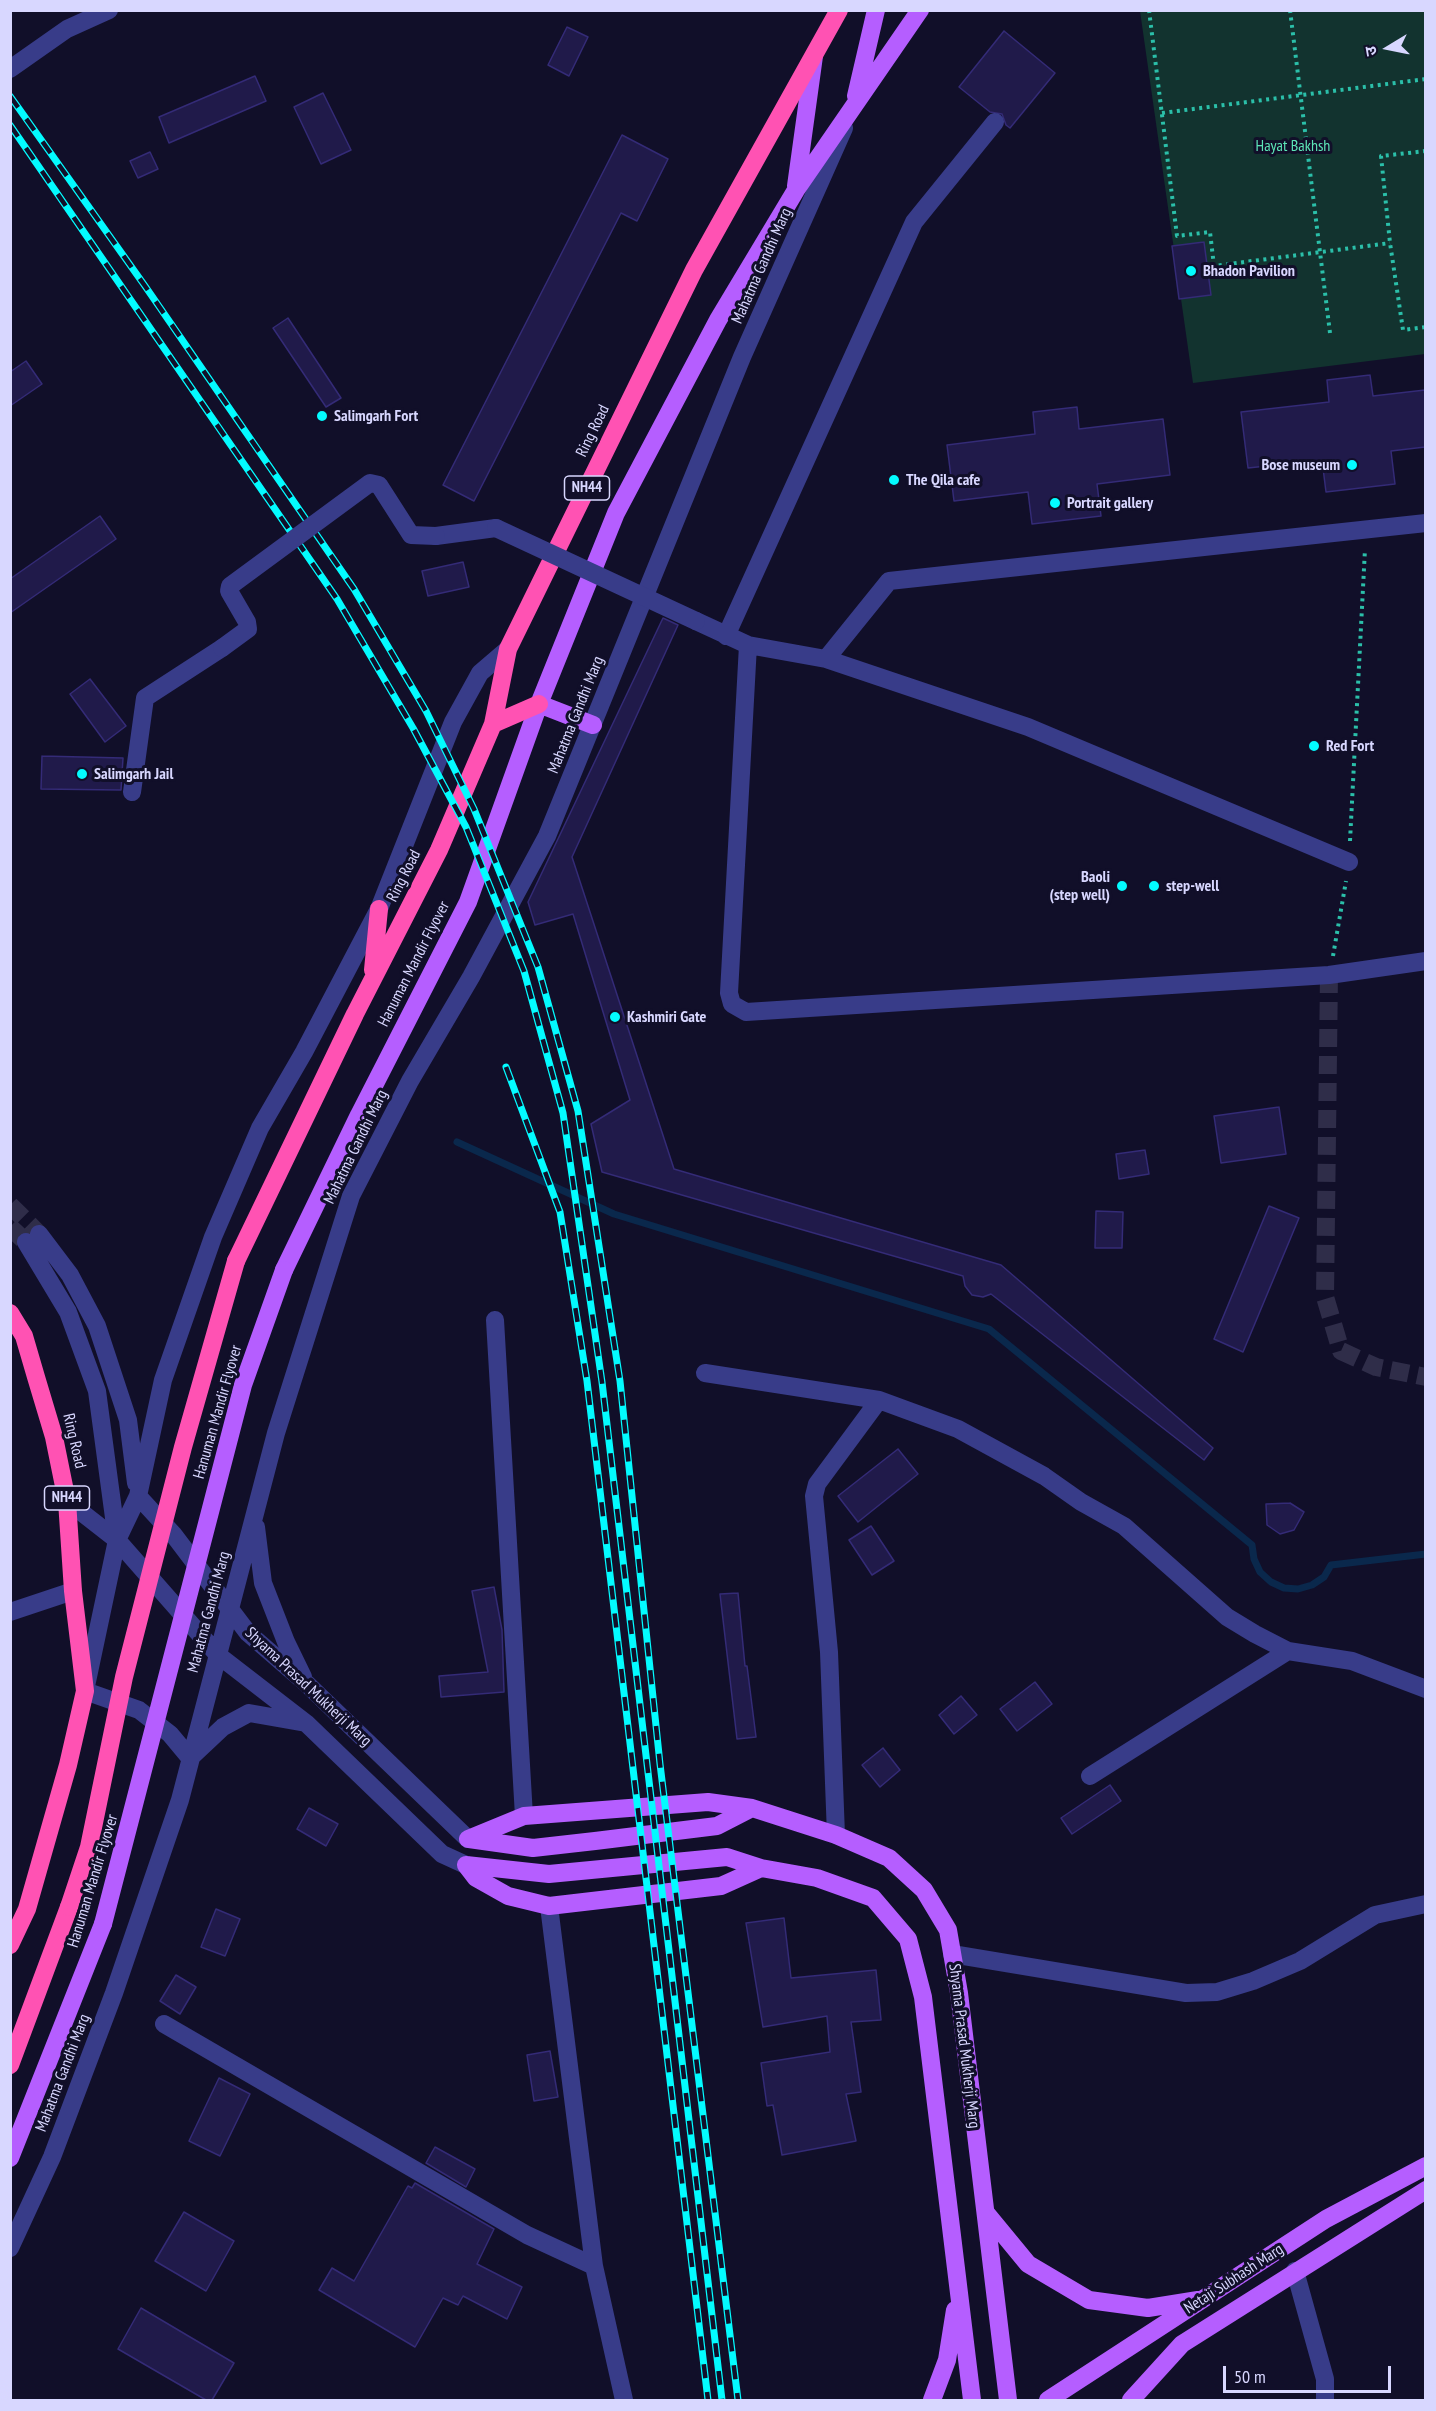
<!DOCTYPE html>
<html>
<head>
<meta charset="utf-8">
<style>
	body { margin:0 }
	#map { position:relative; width:1436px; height:2411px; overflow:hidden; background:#110f29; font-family:"PT Sans Narrow","Noto Sans Devanagari",sans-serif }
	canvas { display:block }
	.frame { position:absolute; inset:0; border:12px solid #d8d7ff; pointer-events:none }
	.north { position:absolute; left:1358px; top:18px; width:60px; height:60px; -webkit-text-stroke:4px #110f29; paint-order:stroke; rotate:260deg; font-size:16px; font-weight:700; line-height:24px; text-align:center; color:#d8d7ff }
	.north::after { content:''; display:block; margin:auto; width:21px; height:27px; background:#d8d7ff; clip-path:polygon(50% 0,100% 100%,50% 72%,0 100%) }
	.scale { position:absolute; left:1223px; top:2366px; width:168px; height:27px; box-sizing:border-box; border:3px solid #d8d7ff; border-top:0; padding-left:8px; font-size:18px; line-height:21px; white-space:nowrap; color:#d8d7ff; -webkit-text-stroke:4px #110f29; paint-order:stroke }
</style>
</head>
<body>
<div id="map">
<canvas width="1436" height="2411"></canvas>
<div class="frame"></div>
<div class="north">उ</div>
<div class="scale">50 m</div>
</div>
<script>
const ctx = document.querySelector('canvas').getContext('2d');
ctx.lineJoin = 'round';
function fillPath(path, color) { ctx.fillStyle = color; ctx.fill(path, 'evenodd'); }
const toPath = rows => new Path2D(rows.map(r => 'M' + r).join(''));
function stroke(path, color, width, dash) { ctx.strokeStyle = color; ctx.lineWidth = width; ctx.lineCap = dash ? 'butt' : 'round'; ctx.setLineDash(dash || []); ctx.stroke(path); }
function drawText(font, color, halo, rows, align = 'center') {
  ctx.font = font + ' "PT Sans Narrow",sans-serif'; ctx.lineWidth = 6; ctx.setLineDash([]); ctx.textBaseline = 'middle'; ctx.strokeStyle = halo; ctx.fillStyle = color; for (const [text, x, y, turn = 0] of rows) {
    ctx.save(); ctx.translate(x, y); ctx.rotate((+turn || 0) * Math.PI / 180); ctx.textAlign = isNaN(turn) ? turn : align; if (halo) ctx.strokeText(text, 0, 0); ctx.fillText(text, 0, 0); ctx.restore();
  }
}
const green = toPath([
	[1140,11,1425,11,1425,354,1193,383]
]);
const stream = toPath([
	[457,1142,614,1214,989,1329,1252,1545,1254,1559,1260,1572,1271,1582,1284,1588,1298,1589,1312,1585,1324,1577,1331,1565,1426,1554]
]);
const building = toPath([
	[567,27,588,37,569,76,548,65,567,27],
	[1004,31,1055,73,1010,128,1006,125,1002,114,990,112,959,87,1004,31],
	[255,76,266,101,169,143,159,117,255,76],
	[323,93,351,150,321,164,294,107,323,93],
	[622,135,668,159,637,221,621,213,474,501,443,485,622,135],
	[150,152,158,169,138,178,130,161,150,152],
	[1204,242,1211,295,1179,299,1172,246,1204,242],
	[288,318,341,398,326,407,273,328,288,318],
	[26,361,42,384,10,406,10,372,26,361],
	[1370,375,1373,396,1425,390,1425,447,1391,451,1395,484,1326,492,1322,460,1248,468,1241,412,1329,402,1327,380,1370,375],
	[1077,407,1079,429,1163,419,1170,475,1097,484,1101,516,1032,524,1028,492,954,501,947,445,1035,434,1033,412,1077,407],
	[100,516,116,539,10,613,10,579,100,516],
	[463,562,469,587,428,596,422,571,463,562],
	[663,618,678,625,572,857,674,1169,1001,1265,1213,1448,1204,1460,991,1294,983,1297,972,1295,965,1286,963,1276,602,1172,591,1124,630,1100,573,914,535,925,528,902,663,618],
	[90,679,126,726,105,742,70,694,90,679],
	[42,756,123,758,121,790,41,789,42,756],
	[1279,1107,1286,1154,1221,1163,1214,1116,1279,1107],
	[1145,1150,1149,1174,1119,1179,1116,1154,1145,1150],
	[1269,1206,1299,1218,1243,1352,1214,1339,1269,1206],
	[1096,1211,1123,1212,1122,1248,1095,1248,1096,1211],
	[898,1449,918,1474,858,1522,838,1496,898,1449],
	[1290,1503,1304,1512,1294,1530,1280,1534,1267,1525,1266,1504,1290,1503],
	[871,1526,894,1561,872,1575,849,1540,871,1526],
	[494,1587,502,1630,504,1692,441,1697,439,1676,488,1672,472,1591,494,1587],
	[738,1593,745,1666,747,1666,756,1737,737,1739,720,1594,738,1593],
	[1035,1682,1052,1704,1017,1731,1000,1709,1035,1682],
	[961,1696,977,1715,954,1734,939,1715,961,1696],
	[883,1748,900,1770,880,1787,862,1765,883,1748],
	[1110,1785,1121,1801,1072,1834,1061,1818,1110,1785],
	[309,1808,338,1824,326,1846,297,1829,309,1808],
	[216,1909,240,1919,225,1956,201,1947,216,1909],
	[784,1918,791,1978,876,1970,881,2020,851,2022,861,2092,846,2094,856,2141,782,2155,773,2105,767,2106,761,2063,830,2052,827,2016,763,2027,746,1923,784,1918],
	[176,1975,196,1987,180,2014,160,2001,176,1975],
	[550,2051,558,2097,534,2101,527,2055,550,2051],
	[219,2078,250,2094,220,2156,189,2141,219,2078],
	[435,2147,475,2169,466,2187,426,2163,435,2147],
	[415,2183,494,2229,477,2264,522,2287,507,2319,463,2296,458,2305,443,2298,415,2347,319,2290,332,2268,354,2281,408,2186,412,2188,415,2183],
	[184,2212,234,2241,206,2291,155,2261,184,2212],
	[141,2308,234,2363,212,2400,206,2400,118,2349,141,2308]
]);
const minorTunnel = toPath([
	[1329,975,1325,1297,1341,1351,1376,1367,1426,1377],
	[10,1205,39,1234],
	[10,1227,26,1242]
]);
const path = toPath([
	[1149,10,1177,236,1210,232,1214,266,1390,243],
	[1290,10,1330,333],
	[1162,113,1426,79],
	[1426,151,1381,156,1390,243,1403,330,1426,327],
	[1350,841,1365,549],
	[1333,956,1346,881],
	[1426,2064,1426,2065]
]);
const minor = toPath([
	[10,69,67,29,109,10],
	[436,536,496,528],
	[696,621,748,645,826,659,1028,727,1349,862],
	[726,636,914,222,995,122],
	[748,645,729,993,732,1004,746,1012,1329,975,1426,961],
	[826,659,889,581,1426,523],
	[132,792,145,698,222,648],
	[39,1234,70,1275,97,1326,128,1420,136,1483],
	[26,1242,68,1312,97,1391,117,1540],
	[495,1320,524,1816],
	[705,1373,879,1400,958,1429,1044,1476,1081,1502,1124,1526,1227,1617,1255,1634,1288,1651,1352,1661,1426,1689],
	[138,1496,173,1534,248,1633,307,1684,468,1839],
	[67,1501,117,1540,218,1655,306,1723,442,1854,466,1865],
	[256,1527,263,1583,286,1642,303,1677],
	[10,1612,73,1591],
	[306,1723,249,1713,223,1727,190,1758,170,1734,139,1710,85,1691,117,1540,138,1496,163,1380,213,1237,260,1128,304,1052,379,909,453,722,480,673,508,649],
	[1090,1776,1288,1651],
	[836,1835,829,1652,814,1496,817,1484,879,1400],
	[549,1906,594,2266,624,2400],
	[952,1954,1186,1993,1217,1992,1253,1981,1300,1961,1375,1915,1426,1904],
	[164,2024,527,2235,594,2266],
	[10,2248,52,2157,114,1993,180,1800,276,1433,351,1196,410,1081,471,977,547,836,742,357,844,128],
	[1295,2271,1325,2379,1325,2400]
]);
const major = toPath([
	[856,96,876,10],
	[796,186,814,56],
	[539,704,593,725],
	[284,1270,359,1115,468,902,539,704,616,513,718,320,796,190,920,10],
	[468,1839,524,1816,708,1802,752,1808,836,1835,889,1858,924,1890,948,1930,959,1993,1008,2400],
	[469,1839,533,1848,595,1841,717,1826,752,1808],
	[466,1865,549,1874,727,1857,761,1868,817,1878,873,1898,908,1939,923,1997,972,2400],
	[466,1865,476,1878,508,1896,549,1906,721,1886,761,1868],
	[10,2158,103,1924],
	[986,2213,1028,2264,1089,2300,1148,2308,1198,2300],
	[932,2400,947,2360,955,2310],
	[1048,2400,1326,2219,1426,2166],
	[1131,2400,1182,2344,1426,2190]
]);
const highway = toPath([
	[493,724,539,704],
	[373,970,379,909],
	[236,1261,355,1014,439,850,493,724,508,649,694,270,839,10],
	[10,1313,24,1336,36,1377,54,1437,67,1501,73,1591,85,1691,68,1765,27,1909,10,1945],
	[10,2065,69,1907]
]);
const rail = toPath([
	[10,96,145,286,354,589,426,711,474,809,538,967,578,1111,620,1381,660,1764,738,2400],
	[10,125,337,599,413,728,466,827,524,971,563,1113,602,1382,722,2400],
	[506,1067,560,1212,587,1381,708,2400]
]);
const minorBridge = toPath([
	[496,528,696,621],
	[222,648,248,629,247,622,229,591,230,586,370,483,379,485,411,535,436,536]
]);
const majorBridge = toPath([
	[103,1924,243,1385,284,1270]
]);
const highwayBridge = toPath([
	[69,1907,89,1847,124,1677,183,1447,236,1261]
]);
const markers = [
	[1191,271,6,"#03fbff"],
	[322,416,6,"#03fbff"],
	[1352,465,6,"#03fbff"],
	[894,480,6,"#03fbff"],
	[1055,503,6,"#03fbff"],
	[1314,746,6,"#03fbff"],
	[82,774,6,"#03fbff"],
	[1122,886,6,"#03fbff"],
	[1154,886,6,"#03fbff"],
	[615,1017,6,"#03fbff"]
];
const shields = [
	[587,488,45],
	[67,1498,45]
];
const shieldNames = [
	["NH44",587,488],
	["NH44",67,1498]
];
const parkNames = [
	["Hayat Bakhsh",1293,146]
];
const streetNames = [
	["Mahatma Gandhi Marg",762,266,-66],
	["Ring Road",593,431,-64],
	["Mahatma Gandhi Marg",576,715,-68],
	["Ring Road",404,876,-63],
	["Hanuman Mandir Flyover",414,964,-63],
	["Mahatma Gandhi Marg",356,1147,-64],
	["Hanuman Mandir Flyover",218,1412,-74],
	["Ring Road",74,1441,77],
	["Mahatma Gandhi Marg",209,1612,-75],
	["Shyama Prasad Mukherji Marg",308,1687,43],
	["Hanuman Mandir Flyover",93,1881,-73],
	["Shyama Prasad Mukherji Marg",964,2046,83],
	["Mahatma Gandhi Marg",63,2073,-69],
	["Netaji Subhash Marg",1234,2279,-33]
];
const poiNames = [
	["Bhadon Pavilion",1203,271],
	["Salimgarh Fort",334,416],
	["Bose museum",1340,465,"right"],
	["The Qila cafe",906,480],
	["Portrait gallery",1067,503],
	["Red Fort",1326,746],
	["Salimgarh Jail",94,774],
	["Baoli",1110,877,"right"],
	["(step well)",1110,895,"right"],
	["step-well",1166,886],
	["Kashmiri Gate",627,1017]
];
fillPath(green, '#12332f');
stroke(stream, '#0a284c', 7);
fillPath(building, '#201a4a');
stroke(building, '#342b77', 1.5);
stroke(minorTunnel, '#2f2d49', 18, [18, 9]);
stroke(path, '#2bbfa9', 4, [3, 4.5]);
stroke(minor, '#383c89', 18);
stroke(major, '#b55eff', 18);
stroke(highway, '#ff52b3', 18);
stroke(rail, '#03fbff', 7);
stroke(rail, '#110f29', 4.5, [14]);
stroke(minorBridge, '#383c89', 18);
stroke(majorBridge, '#b55eff', 18);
stroke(highwayBridge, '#ff52b3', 18);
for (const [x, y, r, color] of markers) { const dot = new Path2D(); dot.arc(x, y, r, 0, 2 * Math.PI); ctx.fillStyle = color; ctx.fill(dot); stroke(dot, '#110f29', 2); }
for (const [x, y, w] of shields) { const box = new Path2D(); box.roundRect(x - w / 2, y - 12, w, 24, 4.5); ctx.fillStyle = '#110f29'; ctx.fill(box); stroke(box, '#d8d7ff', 1.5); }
drawText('bold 15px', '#d8d7ff', null, shieldNames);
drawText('16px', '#5de5b7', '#110f29', parkNames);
drawText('16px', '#d8d7ff', '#110f29', streetNames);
drawText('bold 16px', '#d8d7ff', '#110f29', poiNames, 'left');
</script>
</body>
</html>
